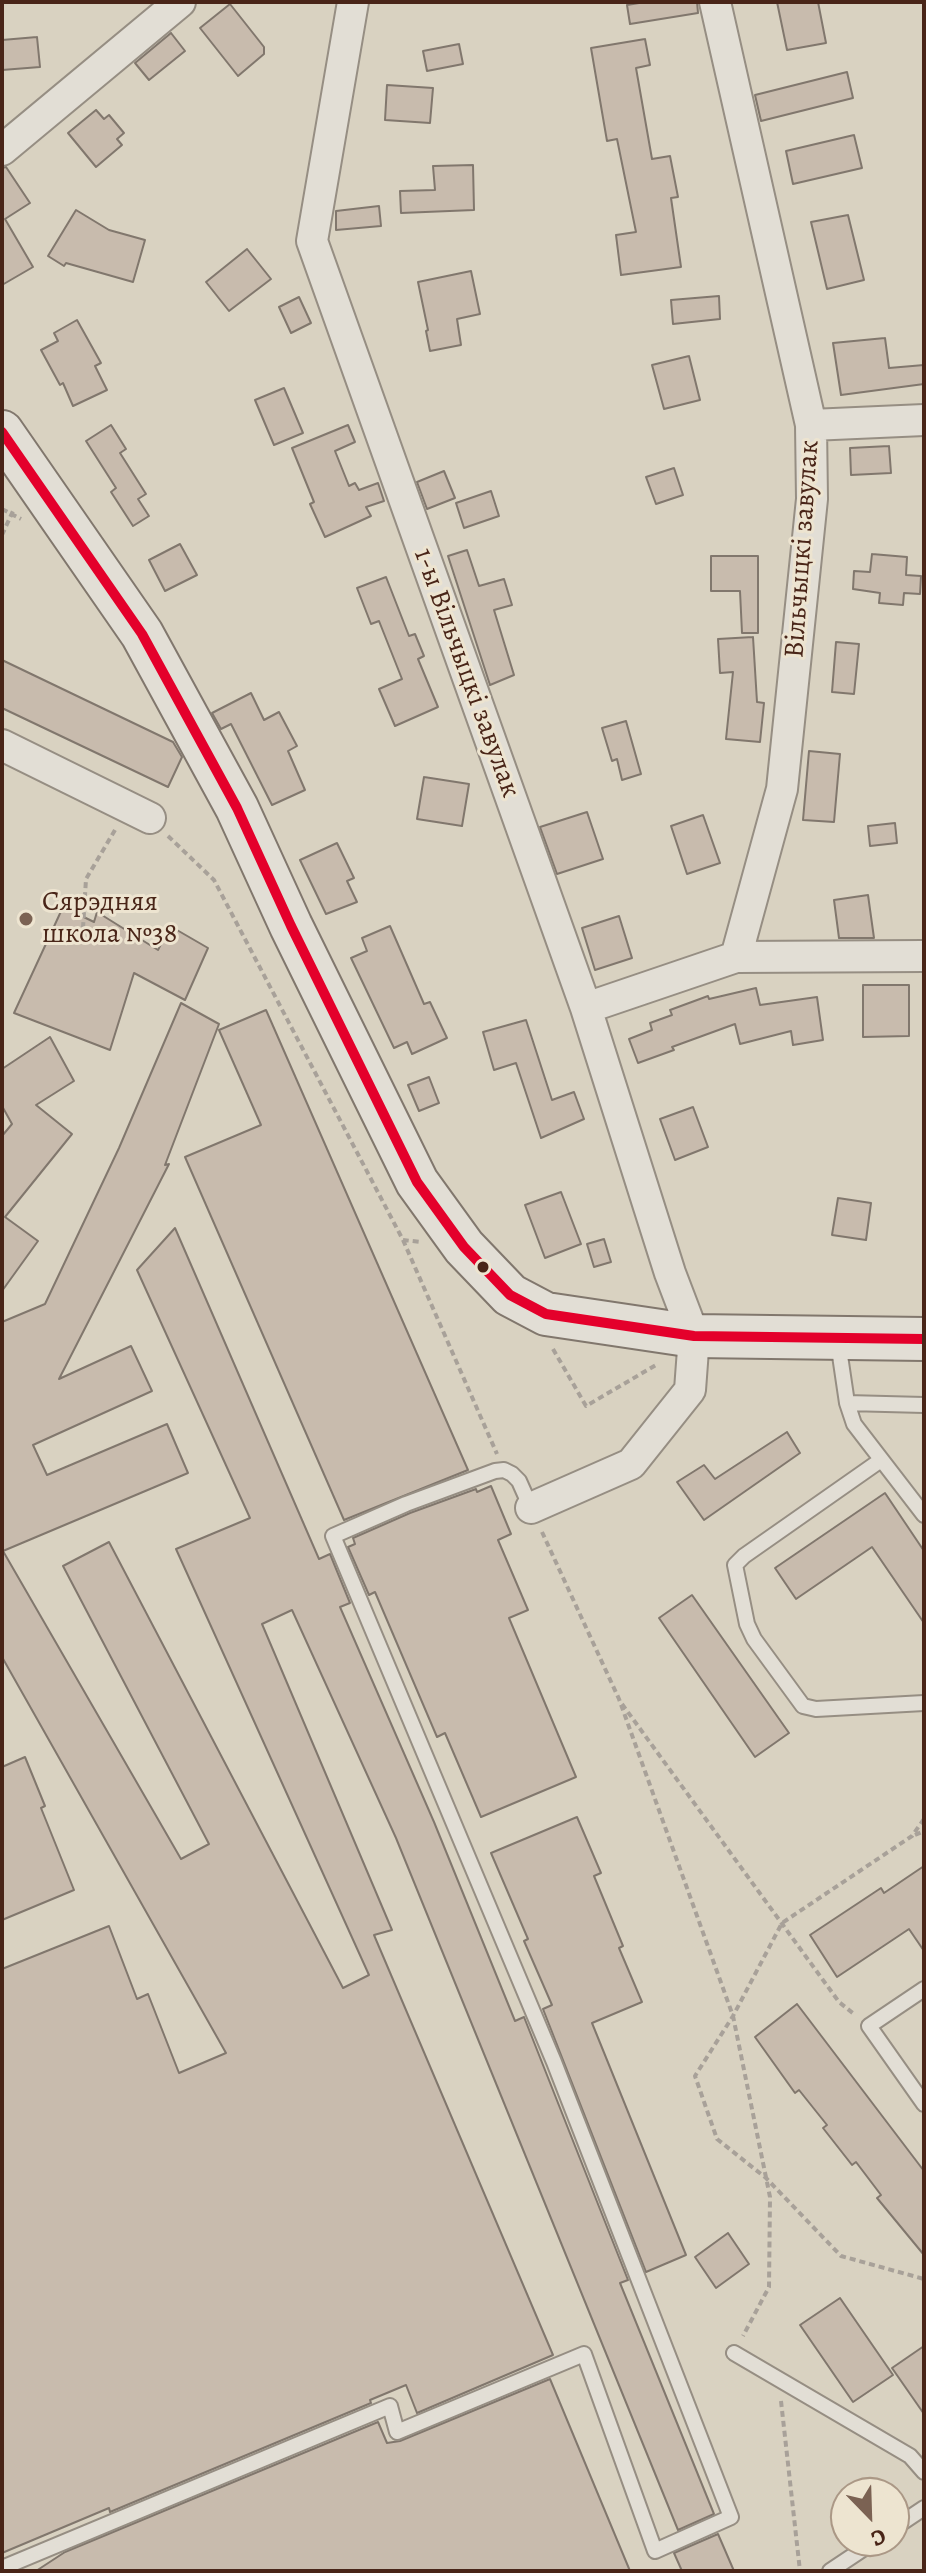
<!DOCTYPE html>
<html>
<head>
<meta charset="utf-8">
<style>
	body { margin:0 }
	#map { position:relative; width:926px; height:2573px; overflow:hidden; background:#d9d2c1; font-family:Alegreya,serif }
	canvas { display:block }
	.frame { position:absolute; inset:0; border:4px solid #492518; pointer-events:none }
	.north { position:absolute; left:830px; top:2477px; width:80px; height:80px; box-sizing:border-box; background:#ede4d0; border:2px solid #ab9886; border-radius:50%; rotate:157deg; font-size:22px; font-weight:700; line-height:32px; text-align:center; color:#492518 }
	.north::after { content:''; display:block; margin:auto; width:28px; height:36px; background:#7b6253; clip-path:polygon(50% 0,100% 100%,50% 72%,0 100%) }
</style>
</head>
<body>
<div id="map">
<canvas width="926" height="2573"></canvas>
<div class="frame"></div>
<div class="north">С</div>
</div>
<script>
const ctx = document.querySelector('canvas').getContext('2d');
ctx.lineJoin = 'round';
function fillPath(path, color) { ctx.fillStyle = color; ctx.fill(path, 'evenodd'); }
const toPath = rows => new Path2D(rows.map(r => 'M' + r).join(''));
function stroke(path, color, width, dash) { ctx.strokeStyle = color; ctx.lineWidth = width; ctx.lineCap = dash ? 'butt' : 'round'; ctx.setLineDash(dash || []); ctx.stroke(path); }
function drawText(font, color, halo, rows, align = 'center') {
  ctx.font = font + ' Alegreya,serif'; ctx.lineWidth = 6; ctx.setLineDash([]); ctx.textBaseline = 'middle'; ctx.strokeStyle = halo; ctx.fillStyle = color; for (const [text, x, y, turn = 0] of rows) {
    ctx.save(); ctx.translate(x, y); ctx.rotate((+turn || 0) * Math.PI / 180); ctx.textAlign = isNaN(turn) ? turn : align; if (halo) ctx.strokeText(text, 0, 0); ctx.fillText(text, 0, 0); ctx.restore();
  }
}
const building = toPath([
	[645,2,697,2,698,13,630,24,627,5,645,2],
	[777,2,818,2,826,43,787,50,777,2],
	[230,4,264,47,264,54,238,76,200,28,230,4],
	[171,33,185,51,149,80,135,63,171,33],
	[37,37,40,67,2,70,2,40,37,37],
	[645,39,650,65,636,68,652,159,670,156,678,197,671,198,681,267,621,275,616,235,636,232,617,139,607,141,591,48,645,39],
	[459,44,463,64,427,71,423,51,459,44],
	[847,72,853,98,761,121,755,95,847,72],
	[387,85,433,88,430,123,385,120,387,85],
	[96,110,104,119,109,115,124,133,117,139,122,145,96,167,68,133,96,110],
	[854,135,862,168,793,184,786,151,854,135],
	[473,165,474,210,401,213,400,191,435,190,433,166,473,165],
	[6,167,30,203,5,219,33,267,2,285,2,168,6,167],
	[379,206,381,226,336,230,336,211,379,206],
	[76,210,109,230,145,240,133,282,66,263,64,266,48,256,76,210],
	[848,215,864,280,827,289,811,222,848,215],
	[247,249,271,279,229,311,206,282,247,249],
	[471,271,480,314,457,319,461,345,430,351,426,331,428,330,418,282,471,271],
	[719,296,720,319,673,324,671,300,719,296],
	[299,297,311,323,291,333,279,307,299,297],
	[77,320,101,363,95,366,107,390,73,406,63,383,60,385,41,350,58,341,54,333,77,320],
	[885,338,889,368,924,365,924,384,841,395,833,343,885,338],
	[689,356,700,400,664,409,652,365,689,356],
	[284,388,303,433,274,445,255,400,284,388],
	[111,425,126,449,120,453,146,494,138,499,149,516,133,526,111,492,116,488,86,441,111,425],
	[348,425,355,442,335,451,349,486,355,483,359,490,378,483,384,501,366,507,371,516,325,537,310,504,314,502,292,448,348,425],
	[889,446,891,473,851,475,850,448,889,446],
	[674,468,683,495,656,504,646,477,674,468],
	[444,471,455,498,427,509,417,482,444,471],
	[491,491,499,516,464,528,456,503,491,491],
	[180,544,197,575,165,591,149,560,180,544],
	[467,550,479,586,504,579,512,605,494,610,514,675,490,685,448,556,467,550],
	[872,554,907,557,906,575,921,576,920,594,904,593,903,605,879,603,880,593,853,589,854,571,870,572,872,554],
	[711,556,758,556,758,633,742,633,740,591,711,591,711,556],
	[386,577,409,636,415,634,424,656,418,659,438,707,395,726,379,689,402,679,379,621,371,624,357,588,386,577],
	[753,637,757,702,764,703,760,742,726,739,733,672,720,673,718,639,753,637],
	[836,642,859,644,854,694,832,692,836,642],
	[2,660,173,742,182,757,168,787,2,708,2,660],
	[251,693,264,720,279,712,297,746,288,751,305,790,272,805,231,724,221,729,212,713,251,693],
	[626,721,641,774,622,780,617,759,612,761,602,728,626,721],
	[809,751,840,754,834,822,803,820,809,751],
	[424,777,469,784,462,826,417,819,424,777],
	[587,812,603,859,557,874,540,827,587,812],
	[703,815,720,863,687,874,671,826,703,815],
	[895,823,897,843,870,846,868,826,895,823],
	[337,843,354,878,347,881,357,902,326,914,300,860,337,843],
	[868,895,874,938,839,938,834,900,868,895],
	[63,907,94,922,97,912,158,950,170,926,208,948,185,1000,134,973,110,1050,14,1013,63,907],
	[619,916,632,958,595,970,582,928,619,916],
	[390,926,424,1004,430,1002,447,1038,412,1054,407,1042,394,1048,351,958,367,951,362,938,390,926],
	[863,985,909,985,909,1036,863,1037,863,985],
	[756,988,760,1005,817,997,823,1040,793,1045,791,1031,740,1044,735,1024,672,1047,674,1050,638,1063,629,1039,652,1030,650,1023,672,1015,670,1010,708,996,709,999,756,988],
	[181,1003,219,1024,165,1165,169,1164,59,1379,131,1346,152,1391,33,1445,47,1475,167,1424,188,1473,3,1551,181,1859,209,1844,63,1566,109,1542,343,1988,369,1975,176,1549,250,1518,137,1270,175,1228,319,1559,330,1554,350,1603,340,1607,434,1822,515,2021,524,2017,628,2280,620,2283,714,2514,678,2530,396,1838,292,1610,262,1624,392,1930,374,1935,553,2355,417,2413,406,2385,370,2400,371,2403,110,2512,109,2508,2,2553,2,1969,109,1926,137,1999,148,1994,179,2073,226,2053,2,1657,2,1322,45,1304,119,1148,181,1003],
	[266,1010,468,1470,344,1520,185,1157,261,1125,219,1030,266,1010],
	[526,1020,552,1100,574,1092,584,1119,541,1138,516,1063,494,1070,483,1032,526,1020],
	[50,1037,74,1081,36,1105,72,1134,5,1217,38,1241,2,1291,2,1136,12,1124,2,1106,2,1069,50,1037],
	[429,1077,439,1103,419,1111,408,1085,429,1077],
	[693,1107,708,1147,675,1160,660,1119,693,1107],
	[561,1192,581,1244,545,1258,525,1205,561,1192],
	[838,1198,871,1203,866,1240,832,1235,838,1198],
	[604,1239,611,1262,594,1267,587,1244,604,1239],
	[787,1432,800,1453,704,1520,677,1482,704,1465,715,1479,787,1432],
	[491,1486,511,1534,498,1540,528,1610,509,1618,576,1777,481,1817,445,1733,437,1737,375,1592,369,1595,348,1547,355,1544,353,1538,410,1513,476,1489,477,1492,491,1486],
	[885,1493,924,1551,924,1623,872,1547,796,1599,775,1568,885,1493],
	[692,1595,789,1733,755,1757,659,1618,692,1595],
	[25,1757,45,1806,41,1808,74,1890,2,1920,2,1767,25,1757],
	[577,1817,601,1873,594,1876,623,1946,619,1948,642,2002,592,2023,686,2255,646,2272,543,2009,552,2005,524,1941,528,1939,491,1853,577,1817],
	[924,1866,924,1951,909,1929,837,1977,810,1935,881,1888,884,1893,924,1866],
	[797,2004,924,2171,924,2255,877,2198,881,2195,856,2162,852,2165,823,2128,827,2125,799,2090,795,2093,755,2037,797,2004],
	[728,2233,749,2264,716,2288,695,2257,728,2233],
	[840,2298,893,2375,853,2402,800,2325,840,2298],
	[924,2346,924,2414,892,2368,924,2346],
	[550,2379,630,2571,36,2571,65,2552,378,2422,387,2443,400,2441,550,2379],
	[718,2534,734,2571,682,2571,674,2553,718,2534]
]);
const path = toPath([
	[2,509,21,519],
	[2,535,13,511],
	[168,836,214,880,403,1240,421,1242],
	[83,928,86,879,115,830],
	[403,1240,497,1454],
	[553,1349,586,1406,656,1365],
	[542,1532,619,1699,733,2016,770,2197,769,2287,743,2336],
	[622,1704,839,2002,854,2014],
	[924,1819,912,1836,782,1923,733,2016,695,2076,717,2139,766,2178,841,2256,924,2279],
	[915,1835,924,1831],
	[781,2401,800,2571]
]);
const service = toPath([
	[838,1342,847,1403,924,1405],
	[847,1403,854,1424,924,1515],
	[881,1460,744,1556,735,1565,747,1624,754,1639,803,1706,816,1709,924,1703],
	[924,1989,869,2026,924,2104],
	[734,2353,910,2456,924,2472],
	[894,2528,924,2508],
	[2,2568,390,2406,397,2432,584,2354,655,2551,731,2517,554,2062,333,1536,406,1504,495,1471,504,1470,512,1474,519,1481,531,1508],
	[830,2571,875,2541]
]);
const minor = toPath([
	[353,2,312,241,586,1008,670,1273,694,1336,690,1390,631,1464,531,1508],
	[715,2,811,425,812,499,782,789,736,957],
	[2,150,180,2],
	[811,425,924,420],
	[2,745,150,818],
	[586,1008,736,957,924,956]
]);
const secondary = toPath([
	[2,432,142,634,237,808,291,926,417,1182,464,1247,510,1295,546,1314,694,1336,924,1339]
]);
const bus1 = toPath([
	[2,432,142,634,237,808,291,926,417,1182,464,1247,510,1295,546,1314,694,1336,924,1339]
]);
const markers = [
	[26,919,8,"#7b6253"],
	[483,1267,7,"#492518"]
];
const streetNames = [
	["Вільчыцкі завулак",803,549,-86],
	["1-ы Вільчыцкі завулак",466,673,70]
];
const poiNames = [
	["Сярэдняя",42,903],
	["школа №38",42,935]
];
fillPath(building, '#c8bbad');
stroke(building, '#81776d', 2);
stroke(service, '#968e83', 18);
stroke(minor, '#968e83', 34);
stroke(secondary, '#81776d', 46);
stroke(path, '#a8a199', 4, [6, 4]);
stroke(service, '#e2ded5', 14);
stroke(minor, '#e2ded5', 30);
stroke(secondary, '#e2ded5', 42);
stroke(bus1, '#e4002b', 10);
for (const [x, y, r, color] of markers) { const dot = new Path2D(); dot.arc(x, y, r, 0, 2 * Math.PI); ctx.fillStyle = color; ctx.fill(dot); stroke(dot, '#ede4d0', 3); }
drawText('28px', '#492518', '#ede4d0', streetNames);
drawText('28px', '#492518', '#ede4d0', poiNames, 'left');
</script>
</body>
</html>
